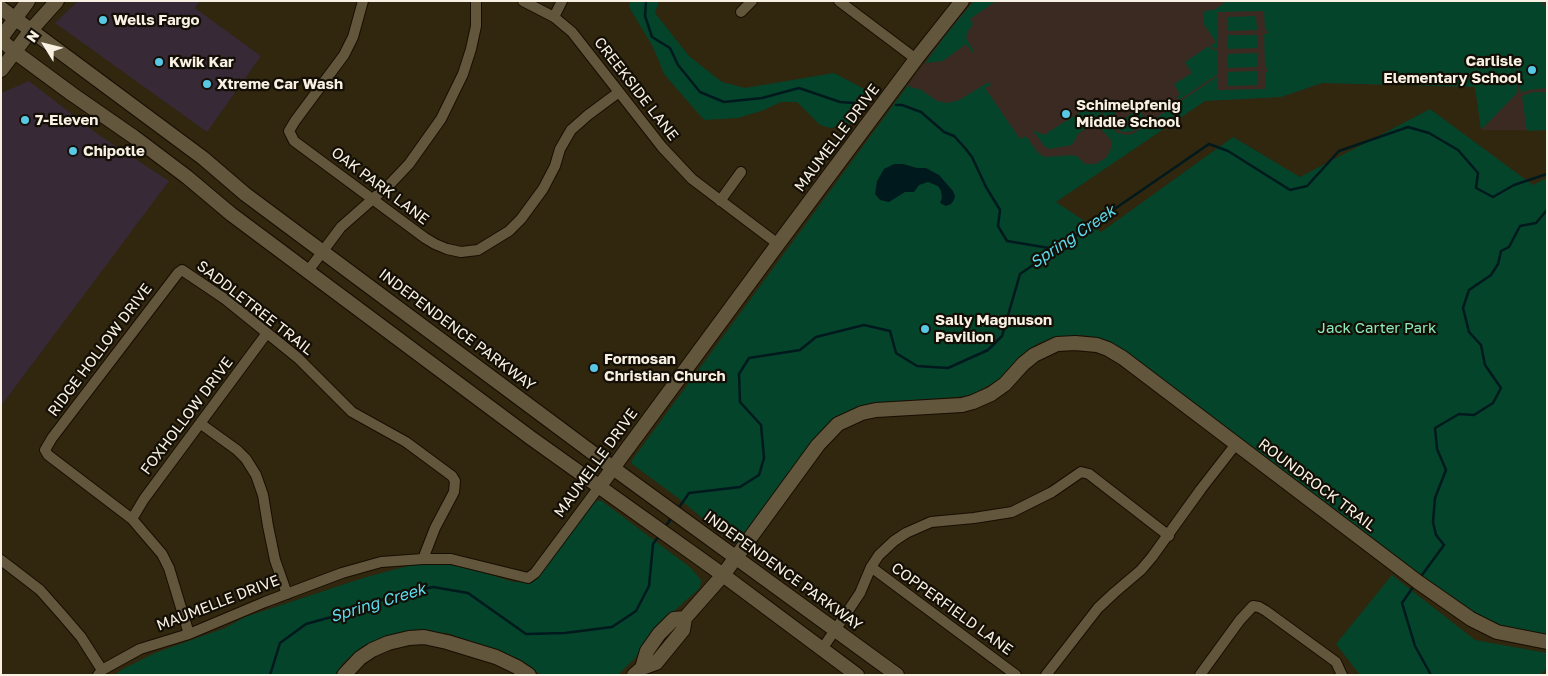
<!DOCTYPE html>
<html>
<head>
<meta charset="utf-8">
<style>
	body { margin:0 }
	#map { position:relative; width:1548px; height:676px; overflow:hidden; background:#31260e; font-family:"Golos Text",sans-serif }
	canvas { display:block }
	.frame { position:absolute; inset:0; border:2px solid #f8f1e3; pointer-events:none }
	.north { position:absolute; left:20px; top:20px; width:50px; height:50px; -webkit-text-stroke:4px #140f06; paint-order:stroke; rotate:306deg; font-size:14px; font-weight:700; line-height:20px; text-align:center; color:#f8f1e3 }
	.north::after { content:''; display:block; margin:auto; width:18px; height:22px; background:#f8f1e3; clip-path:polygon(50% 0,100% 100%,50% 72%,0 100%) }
</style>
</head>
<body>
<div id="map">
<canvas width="1548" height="676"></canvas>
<div class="frame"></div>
<div class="north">N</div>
</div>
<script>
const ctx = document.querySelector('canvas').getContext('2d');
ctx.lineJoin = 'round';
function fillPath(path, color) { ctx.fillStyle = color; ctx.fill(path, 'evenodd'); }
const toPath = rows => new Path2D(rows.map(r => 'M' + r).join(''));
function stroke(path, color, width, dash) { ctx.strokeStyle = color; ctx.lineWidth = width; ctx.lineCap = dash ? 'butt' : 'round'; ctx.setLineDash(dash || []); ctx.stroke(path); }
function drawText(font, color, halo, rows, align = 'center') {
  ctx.font = font + ' "Golos Text",sans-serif'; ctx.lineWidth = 4.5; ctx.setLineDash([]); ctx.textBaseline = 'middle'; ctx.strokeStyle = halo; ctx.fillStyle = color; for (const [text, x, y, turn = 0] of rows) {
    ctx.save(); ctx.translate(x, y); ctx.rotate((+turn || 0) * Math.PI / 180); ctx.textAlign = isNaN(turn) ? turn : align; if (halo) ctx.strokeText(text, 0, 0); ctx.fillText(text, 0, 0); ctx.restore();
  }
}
const commercial = toPath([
	[78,1,200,1,195,8,261,56,207,132,55,23],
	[29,81,99,135,169,181,1,406,1,93]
]);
const education = toPath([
	[974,1,1547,1,1547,130,1481,130,1475,87,1322,83,1281,97,1205,101,1055,202,908,85,949,29]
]);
const green = toPath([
	[630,1,659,1,655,13,689,56,722,82,745,88,834,73,874,94,850,124,830,128,820,125,797,102,781,102,764,110,738,118,704,120,664,74,653,47,629,7],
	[974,1,996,1,970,19,973,24,968,31,966,38,973,50,973,53,966,44,943,61,925,63,948,32],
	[1227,1,1541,1,1544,6,1547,4,1547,18,1545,18,1547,24,1547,88,1529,90,1521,93,1514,55,1518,92,1481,130,1475,87,1322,83,1281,97,1205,101,1056,202,1101,232,1233,137,1300,177,1430,109,1533,185,1547,178,1547,635,1499,628,1478,618,1132,356,1104,339,1083,335,1057,338,1038,343,1023,356,1000,379,969,396,872,403,853,409,837,418,818,435,739,542,734,544,678,498,632,464,632,460,908,85,912,88,920,89,937,101,948,103,959,100,989,82,991,85,985,88,1020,139,1026,136,1038,153,1045,157,1072,155,1078,157,1085,164,1096,164,1107,157,1112,146,1111,140,1101,129,1093,127,1086,128,1078,134,1072,145,1049,149,1044,146,1033,130,1044,135,1074,116,1081,123,1093,126,1102,125,1107,122,1117,133,1128,135,1134,133,1218,76,1218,90,1266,89,1265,72,1267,72,1267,68,1265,68,1264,34,1267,34,1267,30,1265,30,1264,11,1217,12,1217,48,1214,49,1211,45,1216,42,1203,23,1203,13,1208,10,1214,10],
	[1256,16,1257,30,1227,31,1227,17],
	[1227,35,1257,35,1257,48,1228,49],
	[1209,46,1212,50,1217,50,1218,74,1179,100,1177,97,1180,94,1174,84,1192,73,1185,62],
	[1257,53,1258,67,1228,68,1228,54],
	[1257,71,1258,85,1228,86,1228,72],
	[1533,92,1547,92,1547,130,1527,131,1522,96],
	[1094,103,1106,121,1101,124,1090,124,1084,122,1076,115],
	[1109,104,1120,121,1139,109,1144,118,1149,115,1151,118,1131,132,1122,132,1113,126,1100,110],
	[595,500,602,501,691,568,701,580,700,588,664,620,646,641,636,657,618,675,542,675,500,651,447,633,400,632,363,646,343,663,336,675,115,675,121,670,155,653,225,628,245,617,363,578,415,564,445,564,468,568,514,582,532,582,540,573],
	[1392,575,1475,640,1547,653,1547,667,1541,675,1360,675,1336,644]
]);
const water = toPath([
	[894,164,903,164,917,168,926,168,939,175,953,191,955,196,954,200,951,204,946,206,940,203,942,198,941,191,938,186,928,182,919,185,914,192,905,192,889,202,880,200,875,194,877,181,884,169]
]);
const stream = toPath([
	[646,1,645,16,652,37,670,48,678,65,700,92,724,102,762,98,799,88,840,102,867,104],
	[896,105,902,105,921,112,944,132,954,136,965,148,972,157,986,187,1000,210,998,226,1007,241,1055,249],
	[678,509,689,493,740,487,759,475,764,458,761,425,740,402,739,374,749,358,800,350,816,337,864,325,890,331,896,353,917,366,948,368,988,350,1002,336,1020,274,1209,144,1228,151,1290,190,1307,186,1339,151,1408,127,1429,133,1458,150,1478,173,1476,188,1493,197,1514,185,1547,174],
	[665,527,672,517],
	[1422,575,1444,545,1436,535,1433,522,1435,498,1446,470,1437,449,1435,428,1459,414,1474,415,1493,403,1501,388,1485,365,1481,345,1469,332,1463,308,1469,290,1491,275,1498,264,1501,251,1509,247,1520,226,1536,223,1547,210],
	[1413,587,1402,603,1415,646,1431,675],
	[270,675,280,643,306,624,364,608,388,597,433,587,468,593,526,634,565,633,612,627,636,611,649,586,653,544,659,536]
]);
const street = toPath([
	[363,1,353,37,344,55,295,121,289,131,294,141,425,238,435,244,447,249,461,252,478,250,509,231,521,219,543,189,555,166,560,149,571,130,588,115,619,92],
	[523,1,554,17,572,32,662,147,692,179,778,244],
	[839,1,916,59],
	[741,12,752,1],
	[554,17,562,1],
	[720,201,741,172],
	[308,271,341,227,391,183,409,164,441,119,463,74,471,49,476,26,476,1],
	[201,424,237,450,246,459,256,475,263,495,268,526,275,560,287,594],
	[132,519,144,499,267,333],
	[1,560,40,590,63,616,81,637,102,670],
	[871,567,1016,675],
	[189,634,169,568,162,554,132,519,48,455,45,450,52,438,178,273,182,270,225,299,298,358,352,412,406,442,452,476,455,481,454,492,435,528,423,559],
	[822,649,846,614,860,593,871,567,879,555,894,541,906,533,931,522,974,518,1012,512,1052,492,1081,472,1089,474,1169,536],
	[98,675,102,670,140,649,189,634,265,602,342,573,381,562,423,559,451,559,528,578,535,573,599,487],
	[1046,675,1098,608,1114,593,1141,570,1152,557,1201,489,1236,444],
	[1200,675,1240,620,1253,606,1259,607,1266,611,1336,662,1342,675]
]);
const secondary = toPath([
	[1,8,203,158,245,194,613,468,897,675],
	[1,38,28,1],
	[1,40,15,52,72,94,134,137,187,177,231,214,531,438,723,575,857,675],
	[1,70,31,30,57,1],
	[599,487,778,244,916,59,962,1],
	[642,668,647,651,659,634,674,619,685,618],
	[344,675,360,658,372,650,388,643,409,638,424,637,447,642,496,657,517,667,529,675],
	[634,675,642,668,656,663,683,630,685,618,723,575,818,445,838,424,862,413,876,410,962,405,973,402,991,394,1005,384,1023,364,1034,355,1057,344,1075,343,1097,345,1108,349,1123,358,1418,582,1471,619,1497,632,1547,642]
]);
const markers = [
	[103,20,5,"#59c8e5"],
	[159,62,5,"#59c8e5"],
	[1532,70,5,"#59c8e5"],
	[207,84,5,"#59c8e5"],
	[1066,114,5,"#59c8e5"],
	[25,120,5,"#59c8e5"],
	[73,151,5,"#59c8e5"],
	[925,329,5,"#59c8e5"],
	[594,368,5,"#59c8e5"]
];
const poiNames = [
	["Wells Fargo",113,20],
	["Carlisle",1522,61,"right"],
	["Elementary School",1522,78,"right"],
	["Kwik Kar",169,62],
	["Xtreme Car Wash",217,84],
	["Schimelpfenig",1076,105],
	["Middle School",1076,122],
	["7-Eleven",35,120],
	["Chipotle",83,151],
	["Sally Magnuson",935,320],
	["Pavilion",935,337],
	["Formosan",604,359],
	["Christian Church",604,376]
];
const streetNames = [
	["CREEKSIDE LANE",636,89,52],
	["MAUMELLE DRIVE",837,138,-53],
	["OAK PARK LANE",380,186,37],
	["SADDLETREE TRAIL",255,308,38],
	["INDEPENDENCE PARKWAY",457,330,37],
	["RIDGE HOLLOW DRIVE",100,350,-53],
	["FOXHOLLOW DRIVE",187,416,-53],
	["MAUMELLE DRIVE",596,463,-54],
	["ROUNDROCK TRAIL",1317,485,37],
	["INDEPENDENCE PARKWAY",783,571,36],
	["MAUMELLE DRIVE",218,603,-21],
	["COPPERFIELD LANE",952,609,36]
];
const parkNames = [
	["Jack Carter Park",1377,328]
];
const waterNames = [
	["Spring Creek",1073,237,-34],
	["Spring Creek",378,603,-17]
];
fillPath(commercial, '#372936');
fillPath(education, '#3b2a21');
fillPath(green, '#04442b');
fillPath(water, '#00191d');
stroke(stream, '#00191d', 2.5);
stroke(street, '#180e00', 12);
stroke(secondary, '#180e00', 16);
stroke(street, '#62563d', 10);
stroke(secondary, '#62563d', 14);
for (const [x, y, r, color] of markers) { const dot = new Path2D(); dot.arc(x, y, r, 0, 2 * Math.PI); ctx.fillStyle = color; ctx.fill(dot); stroke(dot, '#140f06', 2); }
drawText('bold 15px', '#f8f1e3', '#140f06', poiNames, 'left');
drawText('15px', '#f8f1e3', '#140f06', streetNames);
drawText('15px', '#8beab9', '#140f06', parkNames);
drawText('italic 16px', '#5cdcee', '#140f06', waterNames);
</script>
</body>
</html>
